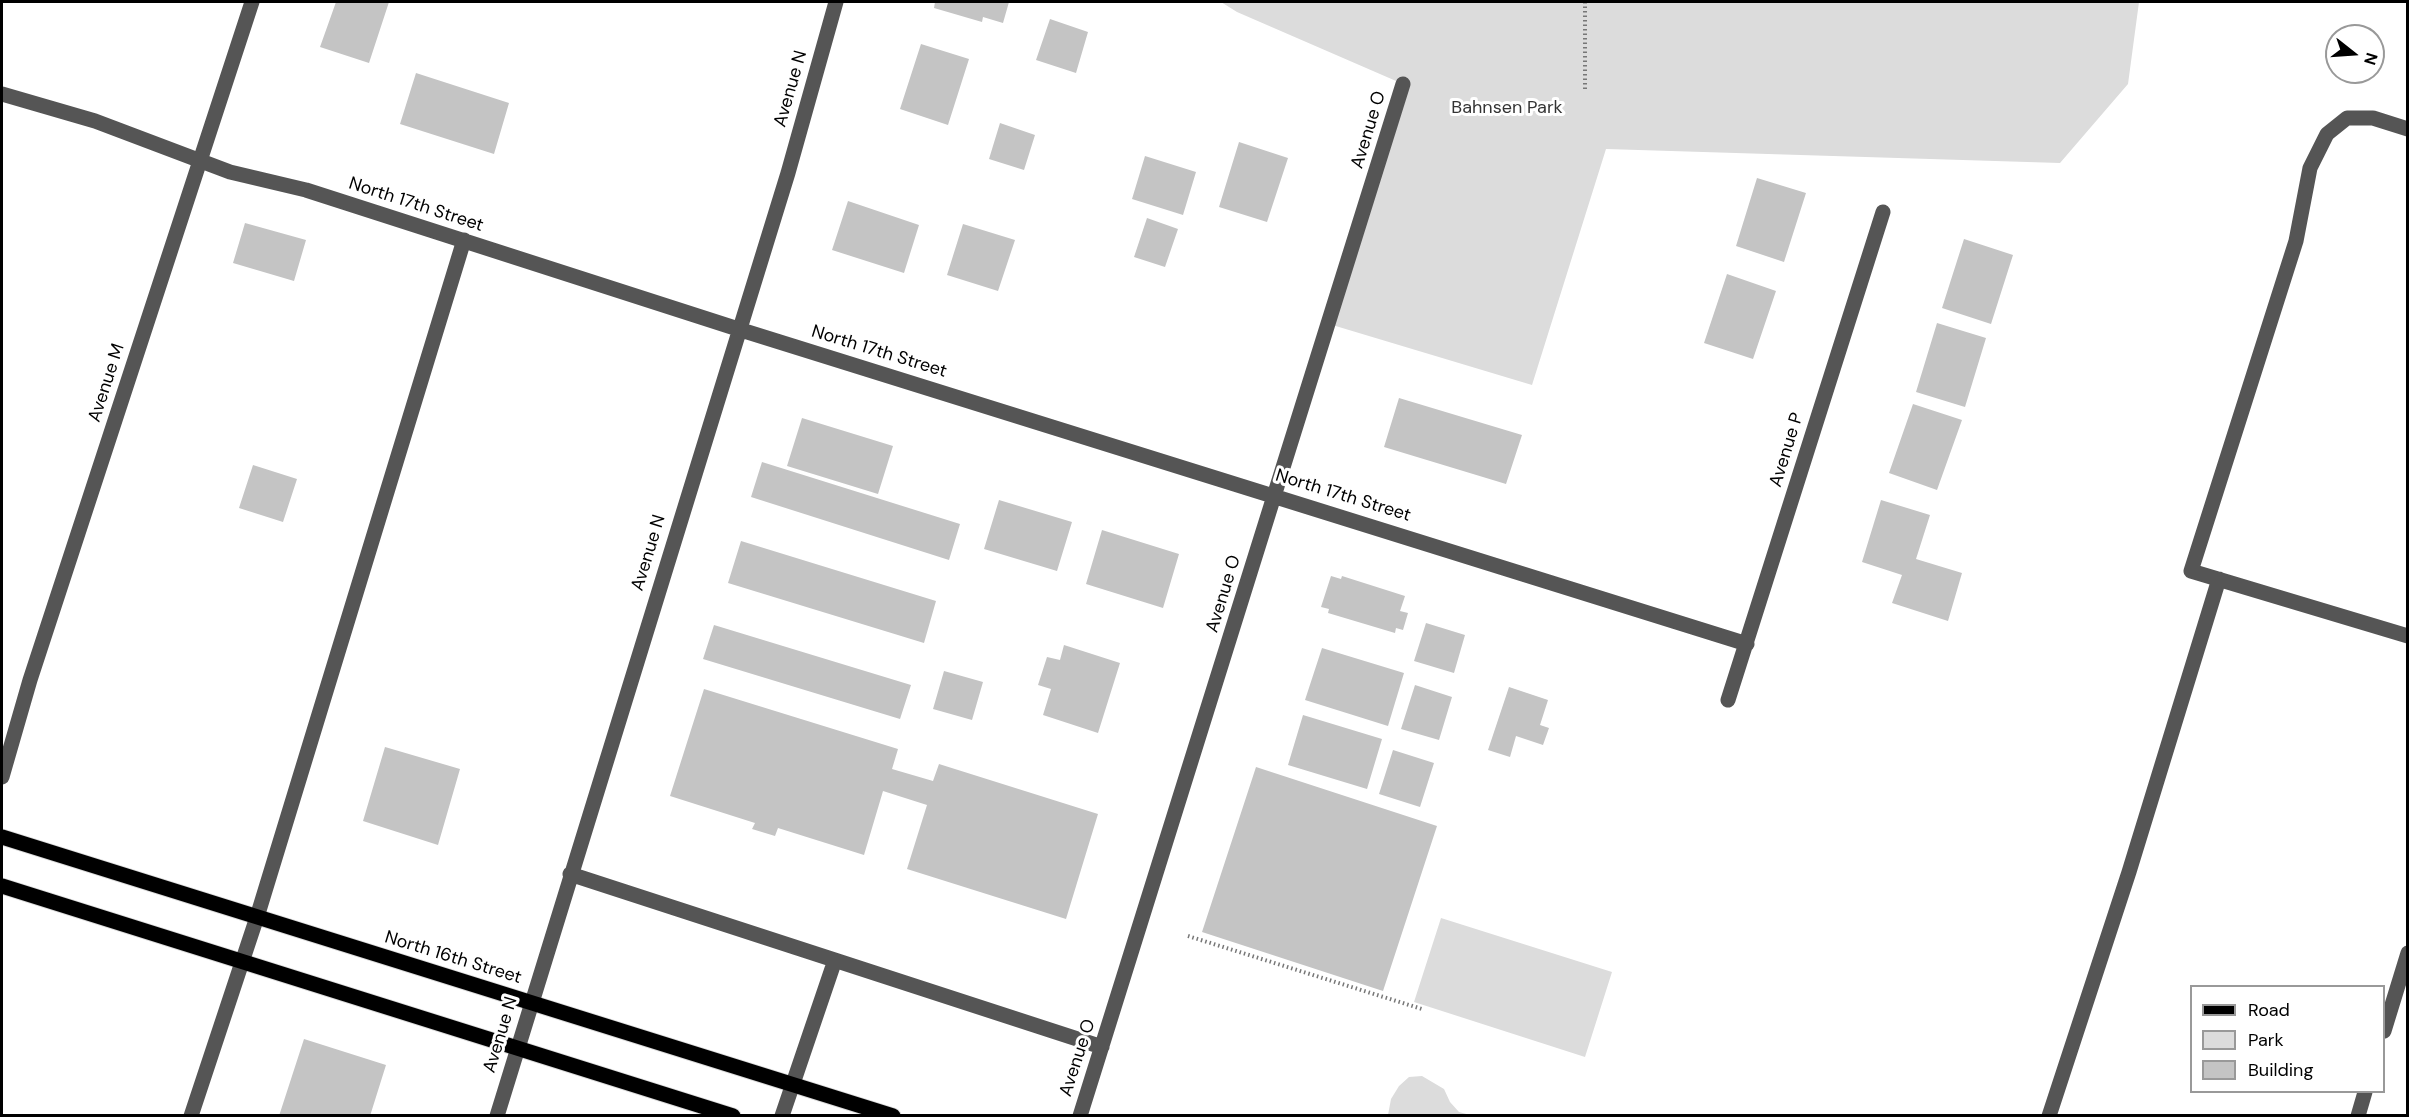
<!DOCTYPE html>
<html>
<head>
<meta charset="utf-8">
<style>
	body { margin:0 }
	#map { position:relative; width:2409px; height:1117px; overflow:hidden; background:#fff; font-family:"DM Sans",sans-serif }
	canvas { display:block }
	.frame { position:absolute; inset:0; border:3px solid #000; pointer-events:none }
	.legend { position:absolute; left:2190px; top:985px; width:195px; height:108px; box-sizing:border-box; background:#fff; border:2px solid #999; margin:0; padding:8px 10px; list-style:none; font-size:18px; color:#000 }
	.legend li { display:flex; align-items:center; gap:12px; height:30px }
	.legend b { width:30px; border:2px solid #999 }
	.north { position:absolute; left:2325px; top:24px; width:60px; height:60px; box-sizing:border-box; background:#fff; border:2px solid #999; border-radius:50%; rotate:107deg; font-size:16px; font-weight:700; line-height:24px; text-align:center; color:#000 }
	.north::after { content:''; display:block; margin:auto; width:21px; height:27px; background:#000; clip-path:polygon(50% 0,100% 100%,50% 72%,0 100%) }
</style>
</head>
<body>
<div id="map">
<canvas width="2409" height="1117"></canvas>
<div class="frame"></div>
<ul class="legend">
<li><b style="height:8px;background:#000"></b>Road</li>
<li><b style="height:16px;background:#dcdcdc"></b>Park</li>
<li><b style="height:16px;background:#c4c4c4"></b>Building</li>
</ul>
<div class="north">N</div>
</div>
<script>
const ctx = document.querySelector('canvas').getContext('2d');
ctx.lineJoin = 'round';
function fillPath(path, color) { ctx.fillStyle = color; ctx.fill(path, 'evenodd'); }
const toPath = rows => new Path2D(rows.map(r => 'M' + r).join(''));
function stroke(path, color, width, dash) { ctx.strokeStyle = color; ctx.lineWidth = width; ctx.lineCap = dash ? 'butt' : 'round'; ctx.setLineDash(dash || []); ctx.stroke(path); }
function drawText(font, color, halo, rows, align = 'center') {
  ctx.font = font + ' "DM Sans",sans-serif'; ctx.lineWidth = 6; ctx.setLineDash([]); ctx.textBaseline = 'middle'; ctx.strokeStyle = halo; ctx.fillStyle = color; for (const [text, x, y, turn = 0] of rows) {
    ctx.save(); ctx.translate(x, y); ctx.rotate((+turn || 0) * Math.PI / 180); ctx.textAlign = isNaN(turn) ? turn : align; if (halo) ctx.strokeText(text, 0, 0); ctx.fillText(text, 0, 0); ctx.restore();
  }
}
const green = toPath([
	[1221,2,2139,2,2128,84,2060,163,1606,149,1532,385,1329,324,1403,84,1237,12],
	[1441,918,1612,972,1585,1057,1414,1002],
	[1422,1076,1444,1089,1450,1102,1459,1112,1470,1115,1388,1115,1391,1099,1399,1086,1409,1077]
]);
const building = toPath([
	[336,2,389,2,369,63,320,47],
	[935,2,1009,2,1003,23,983,17,982,22,934,8],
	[1050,19,1088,32,1076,73,1036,60],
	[921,44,969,59,948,125,900,109],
	[416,73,509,103,494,154,400,124],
	[1000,123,1035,135,1024,170,989,159],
	[1239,142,1288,158,1267,222,1219,207],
	[1145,156,1196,172,1183,215,1132,199],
	[1757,178,1806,193,1784,262,1736,246],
	[848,201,919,225,904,273,832,250],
	[1147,218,1178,229,1165,267,1134,257],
	[245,223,306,240,294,281,233,263],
	[963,224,1015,240,998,291,947,275],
	[1964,239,2013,255,1991,324,1942,308],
	[1727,274,1776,291,1753,359,1704,343],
	[1937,323,1986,338,1965,407,1916,392],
	[1399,398,1522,435,1506,484,1384,447],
	[1913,404,1962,420,1937,490,1889,473],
	[802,418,893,446,878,494,787,466],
	[762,462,960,524,949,560,751,497],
	[253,465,297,479,283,522,239,508],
	[999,500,1072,522,1057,571,984,549],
	[1881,500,1930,515,1916,559,1962,573,1948,621,1892,603,1902,575,1862,562],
	[1102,530,1179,554,1163,608,1086,584],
	[741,541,936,601,924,643,728,583],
	[1331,576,1341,579,1342,576,1405,596,1400,611,1408,613,1403,630,1396,628,1395,633,1328,613,1329,609,1321,607],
	[1426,623,1465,635,1454,673,1414,661],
	[714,625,911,685,900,719,703,659],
	[1064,645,1120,663,1098,733,1043,715,1051,689,1038,685,1047,657,1060,660],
	[1322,648,1404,673,1388,726,1305,700],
	[944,671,983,682,972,720,933,709],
	[1415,685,1452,697,1439,740,1401,729],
	[1509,687,1548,700,1540,725,1549,728,1543,745,1516,736,1510,757,1488,750],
	[704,689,898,749,892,769,933,781,939,764,1098,814,1066,919,907,869,927,805,883,791,864,855,778,828,775,836,752,829,755,823,670,796],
	[1303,715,1382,739,1367,789,1288,765],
	[385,747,460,769,438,845,363,821],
	[1393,750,1434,763,1420,807,1379,794],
	[1256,767,1437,826,1383,991,1202,932],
	[304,1039,386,1065,370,1116,279,1116]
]);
const path = toPath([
	[1585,89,1585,2],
	[1188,936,1422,1009]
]);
const minor = toPath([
	[2,94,95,121,230,172,306,190,738,329,1747,644],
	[2408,129,2373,118,2347,118,2327,134,2310,168,2296,241,2191,571,2408,636],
	[1728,700,1883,212],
	[2,777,30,680,252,2],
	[570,874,1102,1047],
	[2384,1031,2408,953],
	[191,1116,257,917,464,240],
	[497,1116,788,173,836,2],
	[782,1116,835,960],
	[1080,1116,1403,84],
	[2049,1116,2129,872,2219,579],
	[2358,1116,2365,1092]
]);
const major = toPath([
	[2,837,893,1116],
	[2,886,733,1116]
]);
const streetNames = [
	["Avenue N",791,89,-74],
	["Avenue O",1369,130,-73],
	["North 17th Street",416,205,18],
	["North 17th Street",879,352,17],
	["Avenue M",107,383,-72],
	["Avenue P",1787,450,-73],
	["North 17th Street",1343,496,17],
	["Avenue N",649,553,-73],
	["Avenue O",1224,594,-73],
	["North 16th Street",453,958,17],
	["Avenue N",501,1035,-73],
	["Avenue O",1078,1058,-72]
];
const parkNames = [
	["Bahnsen Park",1507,108]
];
fillPath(green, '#dcdcdc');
fillPath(building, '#c4c4c4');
stroke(major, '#dbdbdb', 17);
stroke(path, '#777', 4, [1.5, 3]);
stroke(minor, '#555', 15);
stroke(major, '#000', 15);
drawText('18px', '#000', '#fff', streetNames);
drawText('18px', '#333', '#fff', parkNames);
</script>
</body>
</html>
